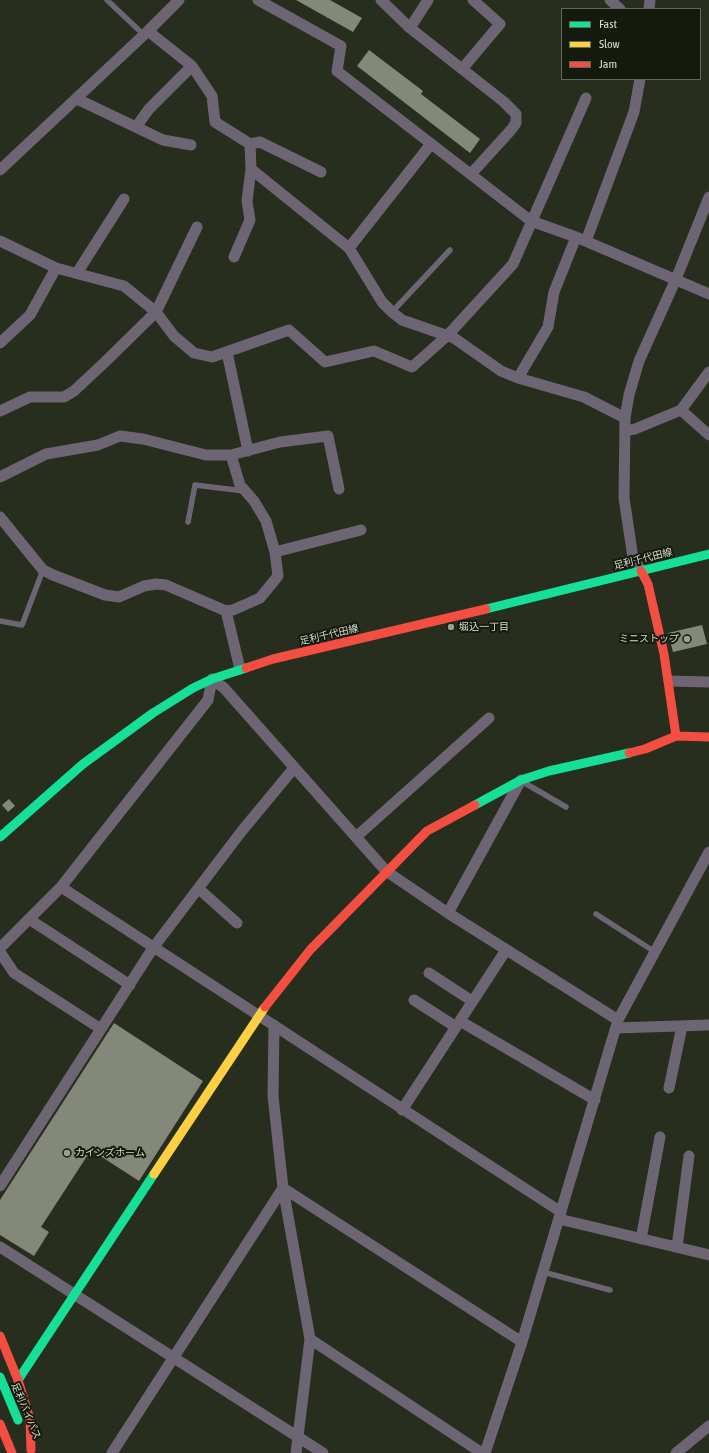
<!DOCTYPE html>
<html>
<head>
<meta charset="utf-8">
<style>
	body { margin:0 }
	#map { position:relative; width:709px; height:1453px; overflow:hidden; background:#272e1d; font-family:"Asap Condensed",sans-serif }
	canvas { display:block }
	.legend { position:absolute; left:561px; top:8px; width:140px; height:72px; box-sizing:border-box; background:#141a0d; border:1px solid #62685a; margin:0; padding:5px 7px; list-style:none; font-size:12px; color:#d6decd }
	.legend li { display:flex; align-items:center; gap:8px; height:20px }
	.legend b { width:20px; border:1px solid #62685a }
</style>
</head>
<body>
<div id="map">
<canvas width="709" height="1453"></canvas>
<ul class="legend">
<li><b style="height:5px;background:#16e098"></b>Fast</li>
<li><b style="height:5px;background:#ffcf43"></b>Slow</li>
<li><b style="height:5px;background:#f24e42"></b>Jam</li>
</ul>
</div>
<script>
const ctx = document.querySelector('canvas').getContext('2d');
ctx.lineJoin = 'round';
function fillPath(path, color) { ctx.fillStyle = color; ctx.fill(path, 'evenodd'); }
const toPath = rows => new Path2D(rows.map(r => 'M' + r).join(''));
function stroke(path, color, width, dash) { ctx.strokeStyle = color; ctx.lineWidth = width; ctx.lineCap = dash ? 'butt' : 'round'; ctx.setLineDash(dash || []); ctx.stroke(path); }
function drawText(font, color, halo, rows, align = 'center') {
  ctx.font = font + ' "Asap Condensed","Noto Sans JP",sans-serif'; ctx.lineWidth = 4; ctx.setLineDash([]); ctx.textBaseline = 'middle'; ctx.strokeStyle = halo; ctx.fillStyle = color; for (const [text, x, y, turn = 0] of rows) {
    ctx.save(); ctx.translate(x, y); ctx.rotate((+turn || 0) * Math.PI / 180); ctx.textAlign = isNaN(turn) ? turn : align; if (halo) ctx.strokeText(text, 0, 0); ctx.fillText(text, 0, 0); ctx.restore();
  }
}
const building = toPath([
	[296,0,330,0,362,18,353,32],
	[369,50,423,91,421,94,480,139,470,153,357,66],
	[702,625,707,644,673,652,668,633],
	[9,799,15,806,8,812,2,805],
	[114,1023,203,1081,139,1181,91,1150,41,1227,49,1232,34,1256,0,1235,0,1200]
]);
const lane = toPath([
	[107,0,144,35],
	[392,312,450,250],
	[188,522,195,485,244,491],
	[0,621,22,625,43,570],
	[523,782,566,807],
	[596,914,655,952],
	[543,1272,610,1290]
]);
const street = toPath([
	[258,0,341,46,337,71,531,221,576,237,709,294],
	[381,0,410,28,504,102,516,114,516,123,511,130,471,174],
	[610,0,620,9],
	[649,9,650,0],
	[410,28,428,0],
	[148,31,192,66,212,96,215,122,250,144,251,169,349,248,382,302,392,312,402,320,454,338,501,371,518,378,584,397,625,418],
	[462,69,500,24,473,0],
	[77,99,163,140,191,145],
	[136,127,149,109,192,66],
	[250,144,260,142,321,172],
	[0,170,148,31,179,0],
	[0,241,56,268,124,286,156,312,174,336,194,353,212,357,289,330,325,362,374,351,412,367,447,336,513,264,586,98],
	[586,241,634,112,640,79],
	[349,248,431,144],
	[234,257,250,220,247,201,251,169],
	[77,273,124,199],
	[0,343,30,315,56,268],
	[227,352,248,451],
	[518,378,548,327,554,292,576,237],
	[681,410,709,435],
	[0,411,30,397,64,397,74,391,105,362,156,312,197,227],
	[626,431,635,429,681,410,709,372],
	[0,477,46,454,98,445,120,436,143,439,206,455,231,455,280,442,328,436,339,489],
	[0,517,43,570,53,575,105,595,119,597,144,586,156,584,166,585,226,611,233,610,260,598,278,576,275,552,266,521,254,501,240,485,231,455],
	[275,552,361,530],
	[641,571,633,558,624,498,625,418,629,395,639,361,676,279,709,197],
	[226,611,240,669],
	[669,681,709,682],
	[356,837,489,718],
	[61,887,561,1212],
	[199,889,237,923],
	[448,913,521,780],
	[29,919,130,985],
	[0,948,61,887,208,700,212,679,224,688,386,871,448,913,618,1020],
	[0,952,14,973,101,1029],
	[429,973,472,1001],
	[414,1000,456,1027],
	[460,1021,595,1100],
	[274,1025,273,1096,283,1188,310,1339,296,1453],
	[616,1028,709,1025],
	[669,1088,682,1026],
	[402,1110,506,950],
	[0,1186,153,948,241,832,294,768],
	[559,1219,709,1255],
	[641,1239,660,1137],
	[0,1247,323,1453],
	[677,1247,689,1156],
	[310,1339,482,1453],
	[112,1453,283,1188,522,1342],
	[485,1453,522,1342,618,1020,709,852],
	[676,1453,709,1426]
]);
const fast = toPath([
	[486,609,709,554],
	[475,805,521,780,549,771,629,753],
	[0,837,83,764,153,713,193,688,212,679,246,668],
	[0,1377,18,1420],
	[18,1380,154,1174]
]);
const slow = toPath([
	[154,1174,265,1007]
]);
const jam = toPath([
	[641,571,648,584,664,654,676,736],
	[246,668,273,659,486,609],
	[629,753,645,749,676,736,709,737],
	[265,1007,310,950,427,831,475,805],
	[0,1336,18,1380,30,1419,31,1450],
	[0,1424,12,1453]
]);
const markers = [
	[451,627,4,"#99a08f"],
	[687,639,4,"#99a08f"],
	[67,1153,4,"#99a08f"]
];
const streetNames = [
	["足利千代田線",643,559,-14],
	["足利千代田線",329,635,-13],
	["足利バイパス",26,1411,67]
];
const poiNames = [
	["堀込一丁目",459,627],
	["ミニストップ",679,639,"right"],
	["カインズホーム",75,1153]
];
fillPath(building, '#848878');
stroke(lane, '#6d6574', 5.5);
stroke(street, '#6d6574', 11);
stroke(fast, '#16e098', 9);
stroke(slow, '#ffcf43', 9);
stroke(jam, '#f24e42', 9);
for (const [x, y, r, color] of markers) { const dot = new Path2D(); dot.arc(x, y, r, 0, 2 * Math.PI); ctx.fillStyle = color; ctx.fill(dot); stroke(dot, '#141a0d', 1.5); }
drawText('10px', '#d6decd', '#141a0d', streetNames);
drawText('10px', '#d6decd', '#141a0d', poiNames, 'left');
</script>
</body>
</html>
